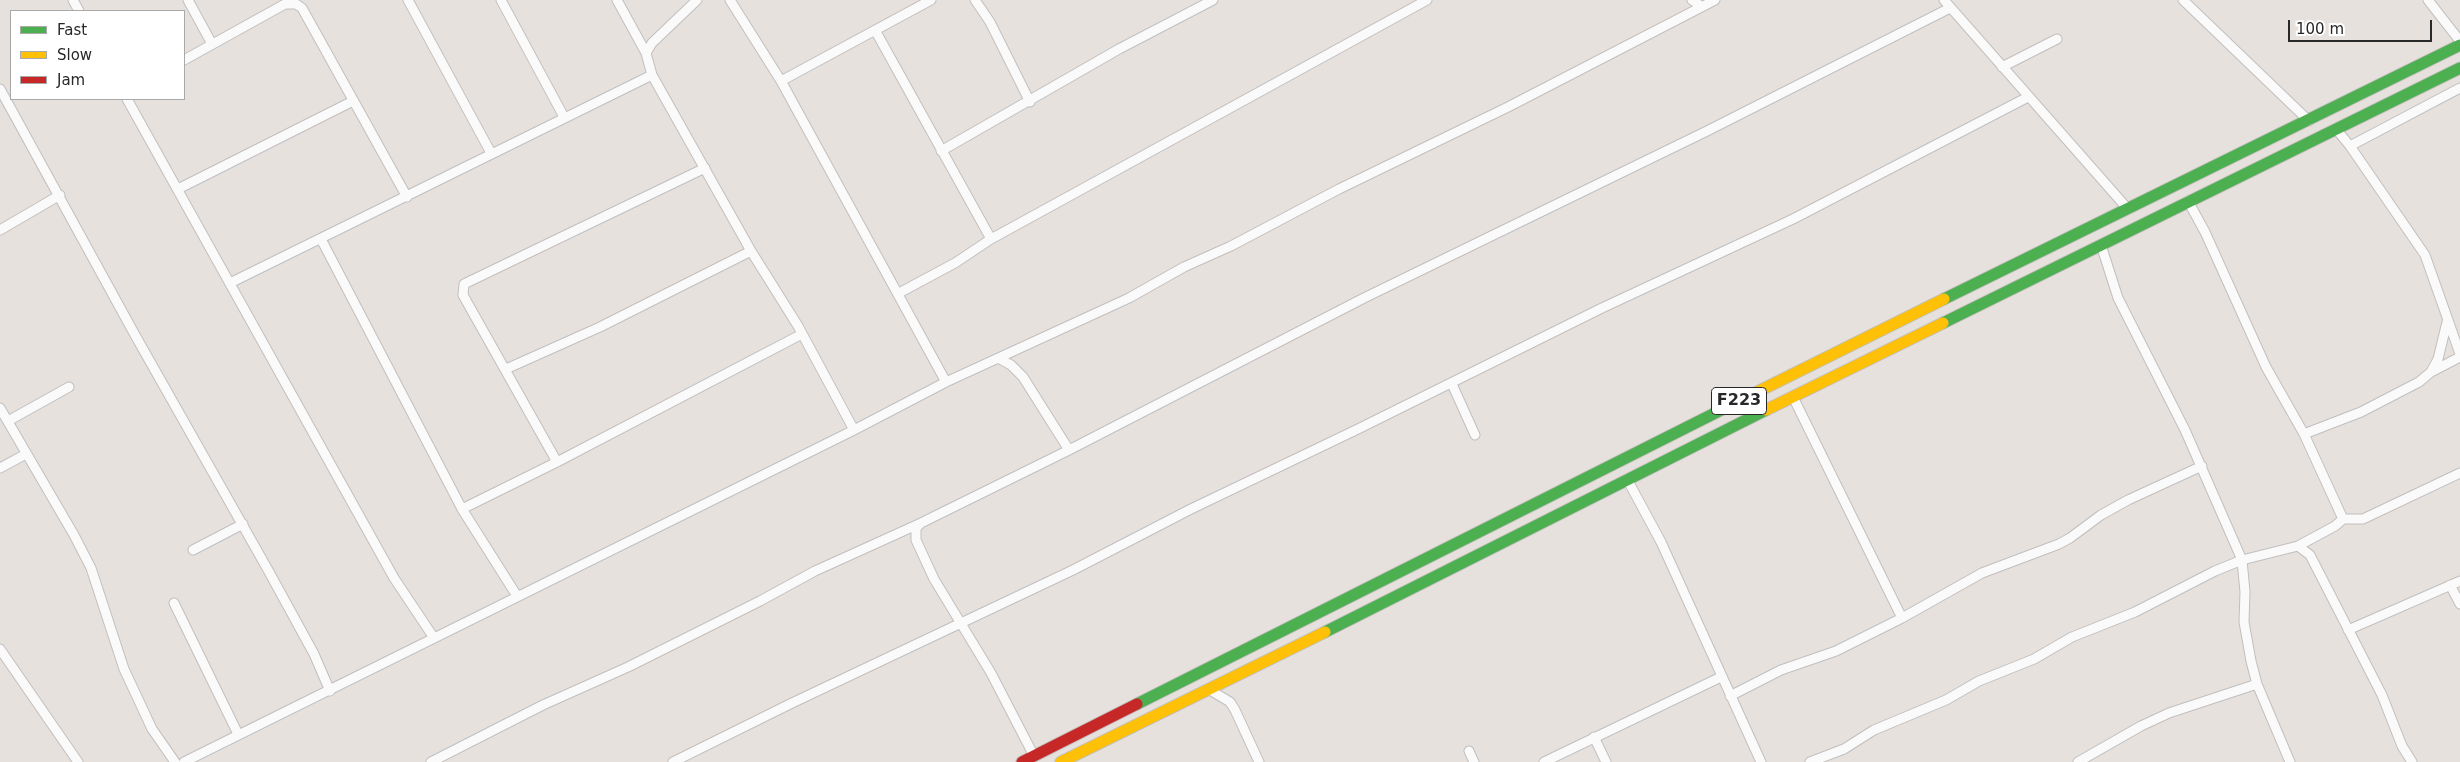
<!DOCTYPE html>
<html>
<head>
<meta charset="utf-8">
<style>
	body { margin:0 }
	#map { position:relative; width:2460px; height:762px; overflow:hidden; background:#e7e1dd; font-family:"DejaVu Sans",sans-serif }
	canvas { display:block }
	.legend { position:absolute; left:10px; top:10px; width:175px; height:90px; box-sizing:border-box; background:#fff; border:1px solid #a9a9a9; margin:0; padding:6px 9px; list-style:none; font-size:15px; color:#282828 }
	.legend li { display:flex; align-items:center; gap:10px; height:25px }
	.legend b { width:25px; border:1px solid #a9a9a9 }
	.scale { position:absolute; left:2288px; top:20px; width:144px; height:22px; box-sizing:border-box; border:2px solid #282828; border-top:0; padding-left:6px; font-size:15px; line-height:18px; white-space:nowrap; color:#282828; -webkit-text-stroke:4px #fff; paint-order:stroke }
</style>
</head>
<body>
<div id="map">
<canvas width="2460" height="762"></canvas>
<ul class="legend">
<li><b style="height:6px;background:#4caf50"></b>Fast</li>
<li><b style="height:6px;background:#ffc107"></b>Slow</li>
<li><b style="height:6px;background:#c62828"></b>Jam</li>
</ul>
<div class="scale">100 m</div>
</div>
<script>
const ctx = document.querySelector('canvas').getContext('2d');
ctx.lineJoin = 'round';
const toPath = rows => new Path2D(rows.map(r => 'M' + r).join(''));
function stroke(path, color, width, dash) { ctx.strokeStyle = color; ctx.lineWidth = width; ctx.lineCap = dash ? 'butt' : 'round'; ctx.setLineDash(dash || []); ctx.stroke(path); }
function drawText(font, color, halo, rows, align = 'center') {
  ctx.font = font + ' "DejaVu Sans",sans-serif'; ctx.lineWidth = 5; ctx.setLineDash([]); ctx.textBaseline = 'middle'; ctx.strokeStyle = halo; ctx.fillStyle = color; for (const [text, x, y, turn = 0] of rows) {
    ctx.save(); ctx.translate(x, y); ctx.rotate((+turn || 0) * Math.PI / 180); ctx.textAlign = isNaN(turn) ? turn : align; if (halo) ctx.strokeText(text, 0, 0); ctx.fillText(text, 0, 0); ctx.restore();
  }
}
const street = toPath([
	[73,0,79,11],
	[188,0,212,44],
	[408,0,491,153],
	[501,0,564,117],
	[617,0,646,53,652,75,751,251,798,326,854,430],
	[730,0,781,81,946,382],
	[975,0,990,22,1030,102],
	[1692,0,1701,6],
	[1944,0,2127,208],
	[2183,0,2309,121],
	[2428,0,2460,41],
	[875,30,991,239],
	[646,53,652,43,697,0],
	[184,60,285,4,296,4,302,8,407,197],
	[2002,67,2057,39],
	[781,81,931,0],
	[0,89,135,335,268,570,314,654,330,691],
	[127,99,394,578,434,638],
	[2336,129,2350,146,2425,255,2460,354],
	[2350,146,2460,88],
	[941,151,1119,49,1213,0],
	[178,189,353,101],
	[2188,201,2205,232,2266,367,2304,434,2343,519,2335,526,2298,546],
	[0,230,60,195],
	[321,239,462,509,517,596],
	[2101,245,2118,298,2185,430,2242,560,2245,592,2244,622,2251,661,2257,684,2290,762],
	[230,283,652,75],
	[899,293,955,263,991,239,1427,0],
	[1000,359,1011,365,1023,377,1069,450],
	[506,369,600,327,751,251],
	[2431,372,2460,357],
	[1452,384,1475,435],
	[1793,397,1902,618],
	[0,408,74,535,91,568,124,669,152,729,175,762],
	[8,421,69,387],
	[2304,434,2361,412,2419,382,2431,372,2438,359,2447,322],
	[557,462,463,295,464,284,705,168],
	[0,468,26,454],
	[1627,479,1661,542,1761,762],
	[462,509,557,462,802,334],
	[2343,519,2363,519,2460,473],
	[921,523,916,528,916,540,934,579,991,673,1034,756],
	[193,550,243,524],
	[2450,585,2460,604],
	[174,603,238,734],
	[2348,630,2460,581],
	[0,649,78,762],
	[1210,690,1230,702,1235,710,1259,762],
	[1730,696,1781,670,1836,651,1902,618,1982,573,2059,544,2070,538,2101,515,2128,500,2202,466],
	[1594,737,1606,762],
	[1469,751,1474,762],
	[184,762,854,430,946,382,1129,298,1184,267,1231,246,1339,189,1508,107,1715,0],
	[431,762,543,705,628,667,760,601,815,571,921,523,1069,450,1364,298,1707,131,1950,8],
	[673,762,790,704,1073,570,1191,509,1358,429,1602,308,1793,219,2028,97],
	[1544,762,1721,677],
	[1810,762,1844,749,1874,730,1946,700,1979,681,2034,659,2072,637,2135,612,2215,571,2242,560,2298,546,2310,555,2382,695,2402,746,2412,762],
	[2078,762,2141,726,2169,713,2257,684]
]);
const fast = toPath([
	[1944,299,2460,45],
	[1943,323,2460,68],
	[1325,632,1766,410],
	[1137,704,1739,401]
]);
const slow = toPath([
	[1739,401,1944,299],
	[1766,410,1943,323],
	[1061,762,1325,632]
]);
const jam = toPath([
	[1022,762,1137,704]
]);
const shields = [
	[1739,401,55]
];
const shieldNames = [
	["F223",1739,401]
];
stroke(street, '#c0bfbf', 11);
stroke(fast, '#bfbdbc', 13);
stroke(slow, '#bfbdbc', 13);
stroke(jam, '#bfbdbc', 13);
stroke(street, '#fbfafa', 9);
stroke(fast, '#4caf50', 11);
stroke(slow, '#ffc107', 11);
stroke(jam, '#c62828', 11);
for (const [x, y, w] of shields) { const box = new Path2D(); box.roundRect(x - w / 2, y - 13.5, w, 27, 4); ctx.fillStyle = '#fff'; ctx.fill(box); stroke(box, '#282828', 1); }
drawText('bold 16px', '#282828', null, shieldNames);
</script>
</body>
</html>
